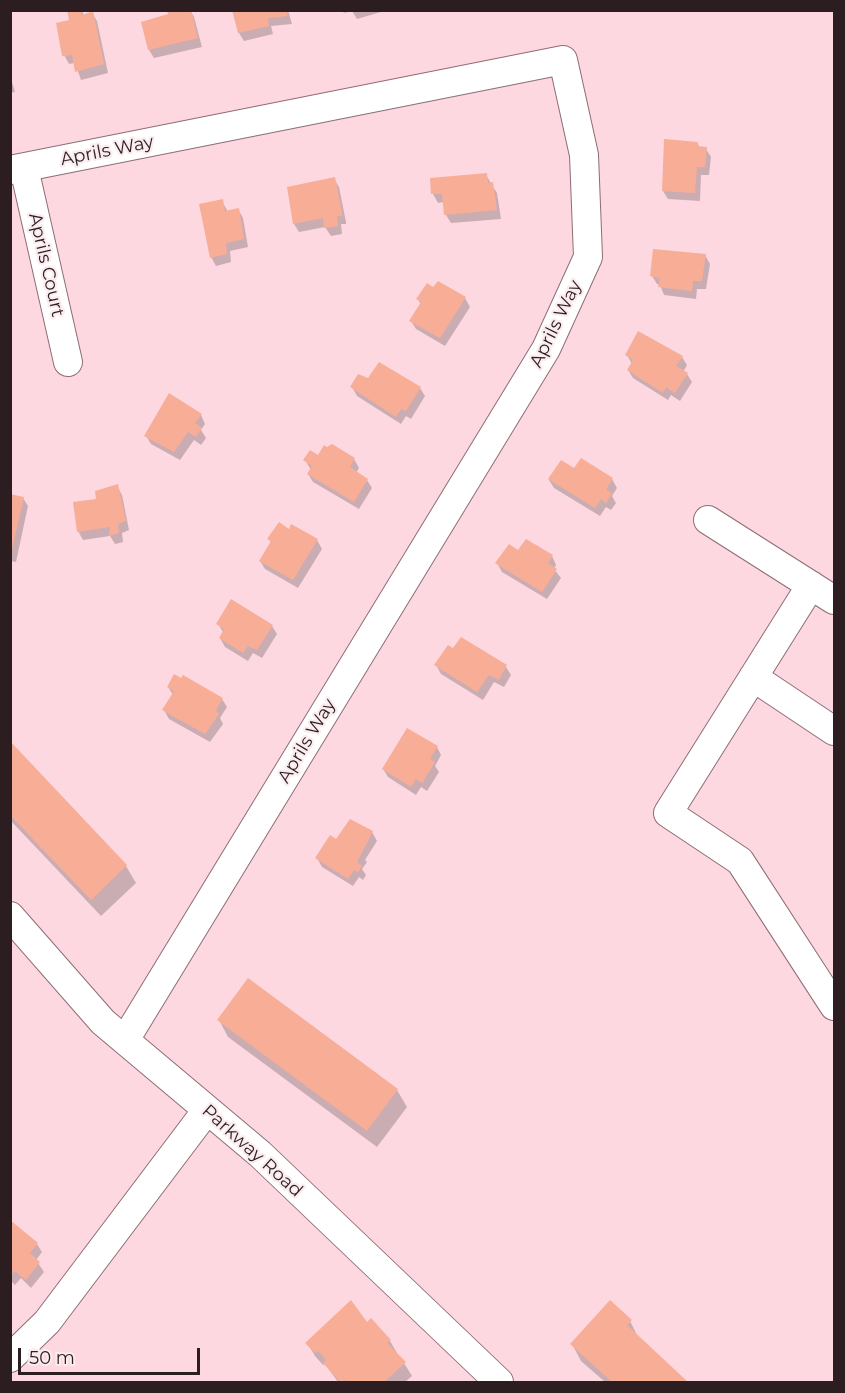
<!DOCTYPE html>
<html>
<head>
<meta charset="utf-8">
<style>
	body { margin:0 }
	#map { position:relative; width:845px; height:1393px; overflow:hidden; background:#fdd8e0; font-family:Montserrat,sans-serif }
	canvas { display:block }
	.frame { position:absolute; inset:0; border:12px solid #2b1d20; pointer-events:none }
	.scale { position:absolute; left:18px; top:1348px; width:182px; height:27px; box-sizing:border-box; border:3px solid #2b1d20; border-top:0; padding-left:8px; font-size:18px; line-height:21px; white-space:nowrap; color:#2b1d20; -webkit-text-stroke:4px #fbecef; paint-order:stroke }
</style>
</head>
<body>
<div id="map">
<canvas width="845" height="1393"></canvas>
<div class="frame"></div>
<div class="scale">50 m</div>
</div>
<script>
const ctx = document.querySelector('canvas').getContext('2d');
ctx.lineJoin = 'round';
function fillPath(path, color) { ctx.fillStyle = color; ctx.fill(path, 'evenodd'); }
const toPath = rows => new Path2D(rows.map(r => 'M' + r).join(''));
function stroke(path, color, width, dash) { ctx.strokeStyle = color; ctx.lineWidth = width; ctx.lineCap = dash ? 'butt' : 'round'; ctx.setLineDash(dash || []); ctx.stroke(path); }
function drawText(font, color, halo, rows, align = 'center') {
  ctx.font = font + ' Montserrat,sans-serif'; ctx.lineWidth = 4.5; ctx.setLineDash([]); ctx.textBaseline = 'middle'; ctx.strokeStyle = halo; ctx.fillStyle = color; for (const [text, x, y, turn = 0] of rows) {
    ctx.save(); ctx.translate(x, y); ctx.rotate((+turn || 0) * Math.PI / 180); ctx.textAlign = isNaN(turn) ? turn : align; if (halo) ctx.strokeText(text, 0, 0); ctx.fillText(text, 0, 0); ctx.restore();
  }
}
const shadow = toPath([
	[69,10,82,10,84,16,92,13,97,21,108,73,81,80,75,63,69,64,64,55,71,21],
	[190,10,194,17,202,47,154,58,149,50],
	[233,10,288,10,292,24,271,26,273,34,244,41,239,33],
	[342,10,381,10,381,12,357,19,352,11,344,13],
	[10,75,15,92,10,93],
	[697,143,700,148,706,149,711,157,709,175,701,175,700,201,668,199,663,191],
	[486,175,497,193,501,219,451,223,446,215,444,202,438,203,433,194,432,180],
	[334,179,339,187,346,222,346,224,341,224,342,234,331,236,325,227,299,232,294,224],
	[222,201,228,212,238,209,243,218,248,247,230,251,231,262,216,266,211,257],
	[705,255,710,264,706,289,697,289,696,299,664,295,660,285,657,284,652,276],
	[465,298,470,307,445,346,416,329,411,321,421,305,418,299],
	[627,355,682,357,687,365,683,372,687,374,692,382,680,401,671,395,668,400,633,378,628,370,632,364],
	[369,380,420,388,425,396,411,419,406,416,401,424,357,396,352,387],
	[201,415,205,424,201,430,206,438,201,445,194,440,180,460,151,444,146,436],
	[318,457,354,459,359,468,356,473,367,480,372,488,359,509,313,482,308,474,311,470,305,460],
	[575,470,612,479,617,488,612,496,616,503,611,510,606,507,600,516,554,488,549,480],
	[117,486,122,495,129,530,122,533,123,542,115,544,110,536,83,540,78,531,98,501],
	[10,495,23,498,28,506,16,562,10,561],
	[292,526,317,540,322,549,298,588,265,569,260,561,271,543,269,539,289,531],
	[518,552,552,556,556,565,554,569,561,578,547,599,502,572,497,563],
	[218,624,272,626,277,634,262,658,253,653,248,661,225,647,220,638,223,632],
	[436,665,506,667,511,675,504,687,494,682,483,700,441,674],
	[168,687,222,699,227,707,220,718,223,724,210,742,169,719,164,710,173,695],
	[10,743,126,866,136,883,101,916,10,820],
	[437,747,441,755,435,766,439,772,427,791,421,787,416,795,388,777,383,769],
	[372,832,377,841,365,860,367,862,362,869,366,875,363,880,359,877,353,886,322,867,317,858,337,841],
	[248,980,397,1090,407,1107,377,1147,228,1037,219,1020],
	[10,1223,37,1244,42,1252,36,1260,44,1272,31,1288,21,1278,15,1285,10,1280],
	[630,1321,639,1339,686,1382,605,1382,581,1361,572,1344],
	[367,1324,390,1341,397,1353,396,1354,404,1363,412,1376,405,1382,338,1382,325,1364,323,1365,315,1356,307,1343]
]);
const building = toPath([
	[67,10,81,10,82,15,93,11,104,64,75,72,72,55,62,56,56,23,69,20],
	[167,10,191,10,198,38,148,50,141,22,168,14],
	[232,10,286,10,288,16,268,18,269,26,238,33],
	[664,139,698,142,697,146,707,147,705,167,697,167,695,193,662,191],
	[487,173,488,183,493,182,497,210,444,215,442,194,431,194,430,178],
	[335,177,342,212,342,216,337,216,338,226,324,228,323,218,293,224,287,187],
	[223,199,225,211,239,208,244,239,226,243,227,254,210,258,199,204],
	[653,249,706,254,702,281,693,281,692,291,658,287,660,278,650,276],
	[438,281,466,297,440,338,409,321,421,302,416,299,427,283,433,287],
	[638,331,683,356,676,366,688,373,675,393,666,387,663,393,627,370,633,360,625,355],
	[379,362,421,387,406,411,401,409,396,417,350,387,358,374,368,378],
	[169,393,202,414,195,423,202,428,196,437,188,432,174,452,144,436],
	[332,444,355,458,350,467,368,479,354,502,307,474,312,466,303,460,310,450,318,455,324,445,327,447],
	[581,458,613,478,606,490,612,493,606,503,601,499,595,508,548,479,561,460,574,468],
	[118,484,126,521,118,524,119,533,109,536,110,527,77,532,73,502,96,499,95,491],
	[10,494,24,497,11,553,10,553],
	[279,522,289,529,291,524,318,539,293,580,259,561,271,541,267,539],
	[526,539,553,555,548,563,557,569,542,592,495,563,509,544,518,550],
	[231,599,273,625,257,650,248,646,243,653,219,638,224,629,216,624],
	[461,637,507,665,499,680,489,675,477,692,434,665,448,645,453,648],
	[174,674,181,678,183,675,223,698,216,710,219,714,205,734,162,710,174,691,167,687],
	[407,728,438,746,430,759,435,762,422,783,416,779,411,787,382,769],
	[10,741,127,865,91,900,10,815],
	[350,819,373,831,357,862,362,866,358,872,354,870,348,879,315,858,330,835,336,839],
	[248,978,398,1089,367,1131,217,1020],
	[10,1220,38,1243,30,1253,40,1262,26,1280,15,1271,10,1276],
	[351,1300,367,1322,371,1318,391,1340,387,1343,406,1362,384,1382,349,1382,347,1380,340,1382,323,1363,326,1360,318,1351,315,1353,305,1343],
	[610,1300,632,1320,627,1325,688,1382,612,1382,570,1344]
]);
const minor = toPath([
	[24,168,68,362],
	[10,170,563,60,584,155,588,257,546,349,125,1040],
	[708,520,834,600],
	[811,585,668,813,740,861,834,1006],
	[753,677,834,731],
	[10,916,103,1022,260,1154,499,1382],
	[10,1358,47,1322,207,1110]
]);
const streetNames = [
	["Aprils Way",107,151,-11],
	["Aprils Court",46,265,77],
	["Aprils Way",556,324,-64],
	["Aprils Way",307,741,-59],
	["Parkway Road",252,1151,42]
];
fillPath(shadow, '#0003');
fillPath(building, '#f8ad97');
stroke(minor, '#8e6d75', 30);
stroke(minor, '#fff', 28);
drawText('18px', '#2b1d20', '#fbecef', streetNames);
</script>
</body>
</html>
